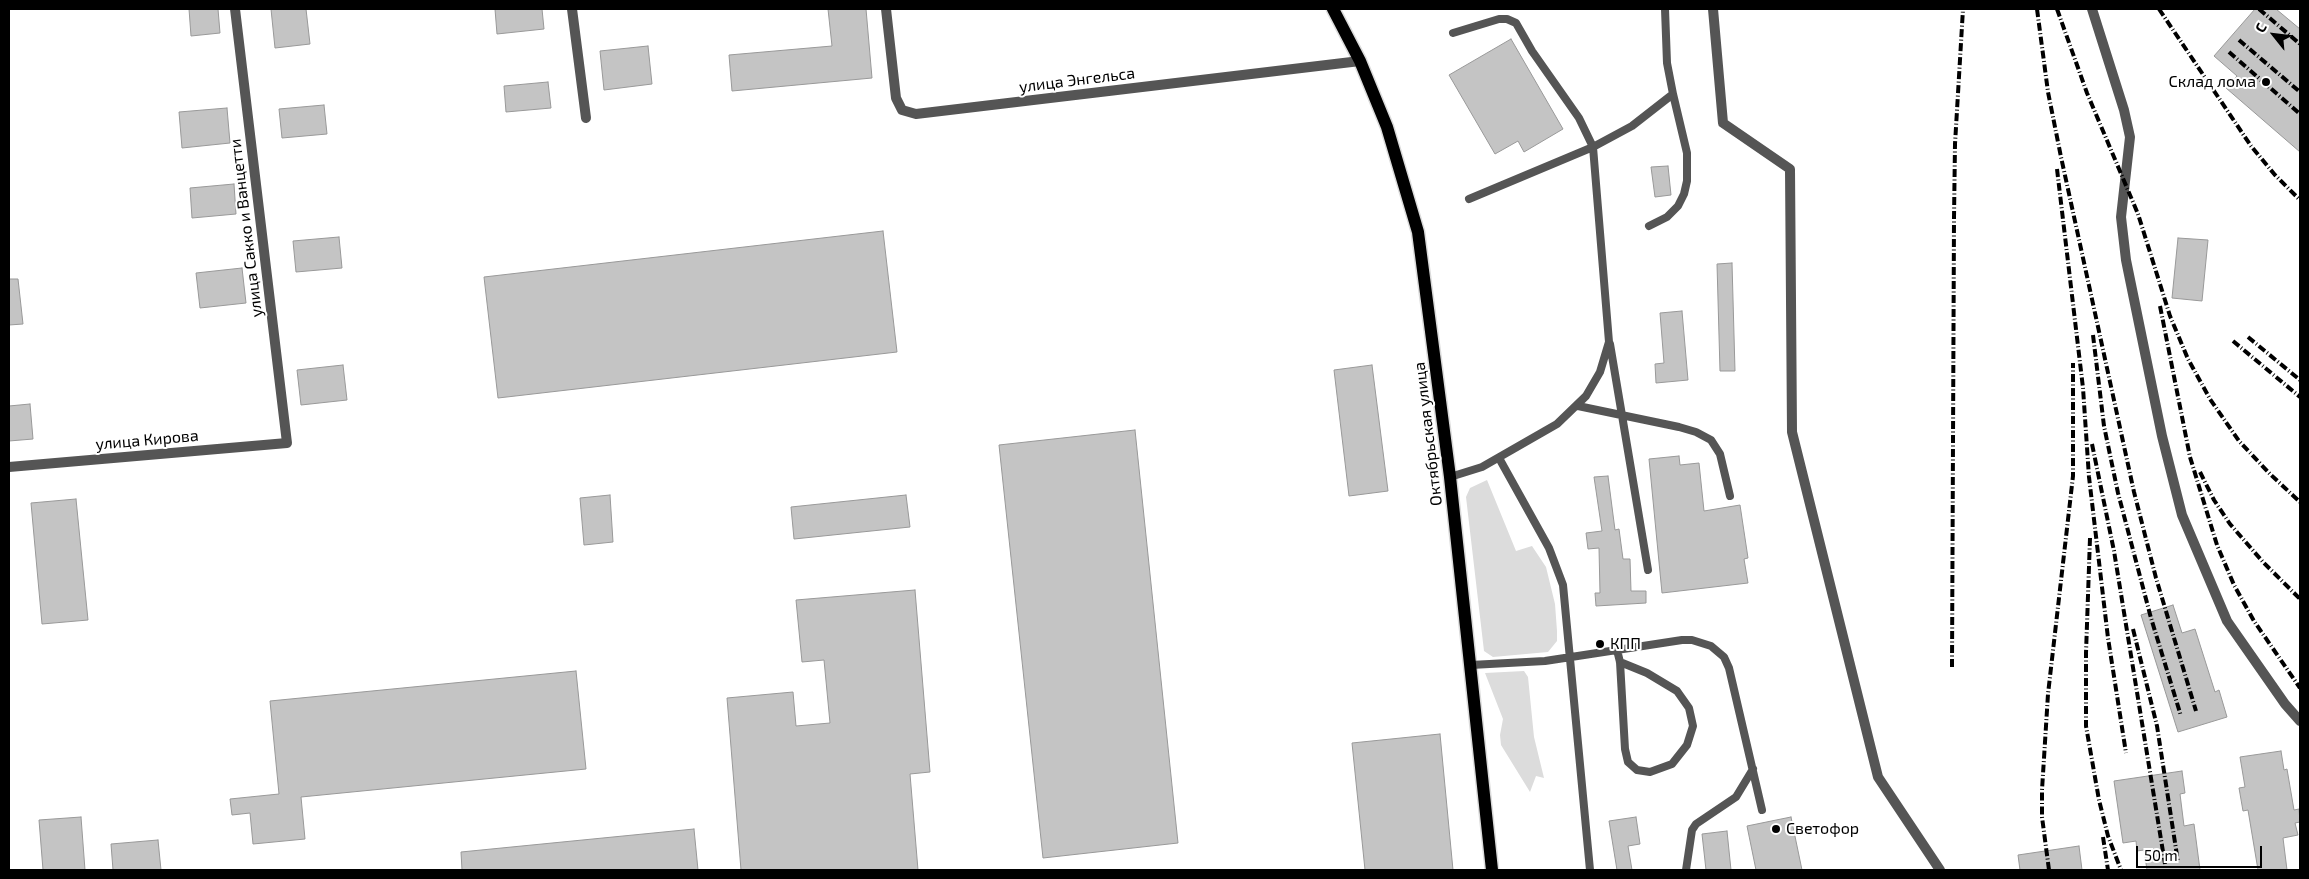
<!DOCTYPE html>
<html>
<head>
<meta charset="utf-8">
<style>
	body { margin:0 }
	#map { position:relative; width:2309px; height:879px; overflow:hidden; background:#fff; font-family:"Exo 2",sans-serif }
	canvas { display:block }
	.frame { position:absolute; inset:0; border:10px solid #000; pointer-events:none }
	.north { position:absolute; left:2249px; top:10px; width:50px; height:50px; -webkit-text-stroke:4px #fff; paint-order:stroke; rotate:299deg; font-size:14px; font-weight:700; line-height:20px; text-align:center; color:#000 }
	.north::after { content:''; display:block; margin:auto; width:18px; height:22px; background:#000; clip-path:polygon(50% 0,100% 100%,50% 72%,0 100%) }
	.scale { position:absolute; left:2136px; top:846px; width:126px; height:22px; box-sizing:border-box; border:2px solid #000; border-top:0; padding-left:6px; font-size:15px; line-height:18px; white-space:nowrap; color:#000; -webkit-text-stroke:4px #fff; paint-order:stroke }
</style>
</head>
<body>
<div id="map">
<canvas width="2309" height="879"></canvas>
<div class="frame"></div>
<div class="north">С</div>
<div class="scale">50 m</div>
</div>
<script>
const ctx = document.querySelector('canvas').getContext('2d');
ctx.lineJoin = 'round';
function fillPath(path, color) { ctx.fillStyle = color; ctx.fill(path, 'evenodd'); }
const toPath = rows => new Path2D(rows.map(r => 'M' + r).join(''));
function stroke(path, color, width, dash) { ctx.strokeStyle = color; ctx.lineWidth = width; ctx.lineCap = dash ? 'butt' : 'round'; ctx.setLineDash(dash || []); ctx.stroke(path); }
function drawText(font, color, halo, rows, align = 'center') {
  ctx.font = font + ' "Exo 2",sans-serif'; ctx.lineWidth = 4; ctx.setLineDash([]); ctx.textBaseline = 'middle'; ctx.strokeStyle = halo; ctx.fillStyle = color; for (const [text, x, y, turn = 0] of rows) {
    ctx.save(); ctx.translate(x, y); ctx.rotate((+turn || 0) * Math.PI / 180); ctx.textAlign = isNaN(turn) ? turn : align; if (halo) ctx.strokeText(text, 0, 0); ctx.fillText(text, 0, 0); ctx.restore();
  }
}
const green = toPath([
	[1487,480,1516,551,1532,546,1546,567,1555,604,1557,631,1557,641,1548,652,1493,657,1484,651,1466,497,1470,488],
	[1524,671,1528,677,1534,737,1544,778,1536,776,1530,792,1501,745,1500,735,1503,719,1485,673]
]);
const building = toPath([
	[189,9,218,9,220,33,191,36,189,9],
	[271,9,306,9,310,44,275,48,271,9],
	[495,9,542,9,544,29,497,34,495,9],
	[828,9,866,9,872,78,732,91,729,55,832,46,828,9],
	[2255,9,2276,9,2300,29,2300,152,2226,88,2237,76,2214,56,2255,9],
	[1511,39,1563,129,1524,152,1518,141,1495,154,1449,75,1511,39],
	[648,46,652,84,604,90,600,51,648,46],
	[548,82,551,108,506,112,504,86,548,82],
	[324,105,327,134,282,138,279,109,324,105],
	[227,108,230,143,182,148,179,112,227,108],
	[1668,166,1671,195,1655,197,1651,167,1668,166],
	[234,184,236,214,192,218,190,188,234,184],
	[883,231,897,352,498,398,484,277,883,231],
	[339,237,342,268,296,272,293,241,339,237],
	[2178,238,2208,240,2202,301,2172,298,2178,238],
	[1732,263,1735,371,1720,371,1717,264,1732,263],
	[242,268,246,303,200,308,196,273,242,268],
	[9,279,18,279,23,324,9,325,9,279],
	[1682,311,1688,380,1656,383,1655,364,1664,363,1660,313,1682,311],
	[343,365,347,400,301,405,297,370,343,365],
	[1372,365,1388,491,1349,496,1334,370,1372,365],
	[30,404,33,439,9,441,9,406,30,404],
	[1135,430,1178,843,1043,858,999,445,1135,430],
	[1679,456,1680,465,1699,463,1704,511,1740,505,1748,558,1744,559,1748,583,1662,593,1649,459,1679,456],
	[1608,476,1615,530,1619,529,1623,559,1630,559,1631,591,1646,591,1646,603,1596,606,1595,593,1600,593,1599,548,1588,549,1586,533,1602,531,1594,477,1608,476],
	[610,495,613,542,584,545,580,498,610,495],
	[906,495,910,527,794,539,791,507,906,495],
	[76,499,88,620,42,624,31,503,76,499],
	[915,590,930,772,910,774,918,870,741,870,727,698,793,692,796,726,830,723,824,660,802,662,796,600,915,590],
	[2173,605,2182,633,2195,629,2215,692,2219,690,2227,717,2178,732,2141,615,2173,605],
	[576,671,586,769,301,797,305,839,253,844,250,813,232,815,230,799,279,794,270,701,576,671],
	[1440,734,1453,870,1365,870,1352,743,1440,734],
	[2281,751,2284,770,2287,769,2294,810,2299,809,2300,822,2295,823,2298,835,2283,838,2287,870,2258,870,2248,810,2243,811,2239,788,2245,787,2240,757,2281,751],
	[2182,771,2185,793,2180,794,2184,826,2194,824,2200,870,2147,870,2144,850,2137,851,2136,841,2123,843,2114,781,2182,771],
	[81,817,85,870,43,870,39,820,81,817],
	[1636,817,1640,844,1628,846,1632,870,1617,870,1609,821,1636,817],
	[1791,817,1802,870,1756,870,1747,826,1791,817],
	[694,829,698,870,462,870,461,852,694,829],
	[1727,831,1731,870,1706,870,1702,834,1727,831],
	[158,840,161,870,113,870,111,844,158,840],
	[2079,846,2082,870,2020,870,2018,855,2079,846]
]);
const lane = toPath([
	[1453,33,1499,19,1507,19,1516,23,1532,51,1579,118,1593,147,1469,199],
	[1649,226,1667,217,1678,206,1684,194,1687,181,1687,153,1673,94],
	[1610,344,1648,570],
	[1578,406,1679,427,1696,432,1711,440,1720,454,1730,496],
	[1499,458,1549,548,1563,585,1590,870],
	[1450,477,1482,467,1557,424,1586,396,1600,372,1609,342,1593,147,1632,126,1673,94,1667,63,1665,9],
	[1617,650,1620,662,1625,749,1628,762,1637,770,1650,772,1672,764,1687,745,1693,726,1689,708,1677,691,1647,673,1620,662],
	[1471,665,1545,661,1682,640,1692,640,1711,646,1724,657,1729,668,1762,810],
	[1686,870,1692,830,1696,824,1736,797,1753,769]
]);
const street = toPath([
	[572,9,586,118],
	[886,9,896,98,902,110,916,114,1360,61],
	[1713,9,1723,123,1790,169,1792,432,1878,777,1940,870],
	[2092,9,2124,110,2130,137,2121,217,2126,260,2162,436,2182,515,2227,621,2285,704,2300,721],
	[9,467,287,443,235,9]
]);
const primary = toPath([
	[1333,9,1360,61,1387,127,1418,232,1450,477,1492,870]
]);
const rail = toPath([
	[2037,9,2048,92,2061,157,2134,492,2156,578,2196,711],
	[2057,9,2087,93,2138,214,2170,316,2188,359,2210,399,2239,441,2270,474,2300,502],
	[2159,9,2251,146,2275,175,2300,200],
	[2259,9,2300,44],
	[2239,40,2300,92],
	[2229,52,2300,114],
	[2057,169,2083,388,2089,477,2108,638,2126,753],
	[2160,306,2190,457,2217,545,2234,585,2254,621,2300,688],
	[2093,335,2104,426,2118,493,2151,618,2181,716],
	[2248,337,2300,380],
	[2233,341,2300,397],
	[2092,444,2114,551,2165,864],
	[2200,472,2214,500,2230,524,2263,562,2300,599],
	[2090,538,2086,653,2086,726,2099,800,2108,836,2121,870],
	[2133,629,2157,726,2178,862],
	[1952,667,1954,218,1955,144,1963,9],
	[2103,837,2108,870],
	[2049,870,2042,817,2042,790,2048,694,2073,476,2073,363]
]);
const markers = [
	[2266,82,5,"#000"],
	[1600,644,5,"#000"],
	[1776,829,5,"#000"]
];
const streetNames = [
	["улица Энгельса",1077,80,-7],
	["улица Сакко и Ванцетти",246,228,-97],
	["Октябрьская улица",1428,434,-97],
	["улица Кирова",147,440,-5]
];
const poiNames = [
	["Склад лома",2256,82,"right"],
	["КПП",1610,644],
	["Светофор",1786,829]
];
fillPath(green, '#dcdcdc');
fillPath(building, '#c4c4c4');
stroke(building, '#999', 1);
stroke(primary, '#dbdbdb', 15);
stroke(lane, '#555', 8);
stroke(street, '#555', 10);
stroke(primary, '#000', 12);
stroke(rail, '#000', 4, [8, 2.5, 1, 2.5]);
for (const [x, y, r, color] of markers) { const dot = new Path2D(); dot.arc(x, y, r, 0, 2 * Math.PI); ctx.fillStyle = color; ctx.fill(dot); stroke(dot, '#fff', 2); }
drawText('16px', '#000', '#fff', streetNames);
drawText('16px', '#000', '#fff', poiNames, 'left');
</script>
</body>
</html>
